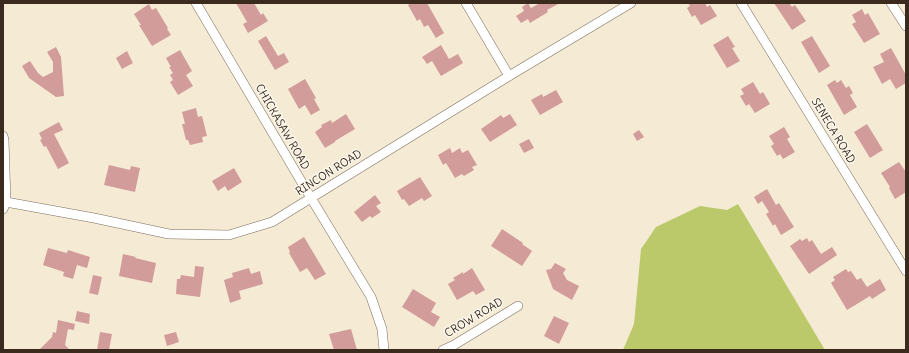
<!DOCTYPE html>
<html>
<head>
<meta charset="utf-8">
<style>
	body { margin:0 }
	#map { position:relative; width:909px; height:353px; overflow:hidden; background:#f5ead4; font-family:Delius,sans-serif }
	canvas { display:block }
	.frame { position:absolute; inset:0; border:4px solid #3b2a1e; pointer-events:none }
</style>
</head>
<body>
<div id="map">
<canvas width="909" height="353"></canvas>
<div class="frame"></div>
</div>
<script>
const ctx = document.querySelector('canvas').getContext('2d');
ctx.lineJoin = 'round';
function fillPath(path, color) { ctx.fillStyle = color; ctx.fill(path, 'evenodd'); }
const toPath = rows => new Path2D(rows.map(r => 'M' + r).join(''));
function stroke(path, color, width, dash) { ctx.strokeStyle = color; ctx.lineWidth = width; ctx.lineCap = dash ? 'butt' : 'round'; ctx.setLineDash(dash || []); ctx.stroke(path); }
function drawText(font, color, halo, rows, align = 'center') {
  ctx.font = font + ' Delius,sans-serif'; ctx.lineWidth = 3; ctx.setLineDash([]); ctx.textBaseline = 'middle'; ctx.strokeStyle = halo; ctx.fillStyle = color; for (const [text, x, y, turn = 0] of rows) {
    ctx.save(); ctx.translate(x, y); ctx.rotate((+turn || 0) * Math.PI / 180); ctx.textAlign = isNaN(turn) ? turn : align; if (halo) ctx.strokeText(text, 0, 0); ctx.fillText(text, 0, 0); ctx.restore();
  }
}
const green = toPath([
	[738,204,825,350,623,350,634,324,641,249,656,227,700,206,727,210]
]);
const building = toPath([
	[236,3,254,3,261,15,263,13,268,21,248,33,243,24,247,22],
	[411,3,427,3,444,33,436,38,428,25,424,27,420,19,417,21,408,5],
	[528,3,531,8,540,3,560,3,547,10,548,12,530,23,528,19,521,23,516,16,524,11,522,7],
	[688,3,705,3,707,7,710,5,717,16,701,25,695,15,692,17,687,8,690,6],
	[774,3,789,3,792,7,795,5,806,21,792,30],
	[149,4,152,10,156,8,168,28,167,29,171,35,152,46,139,25,141,25,134,14],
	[862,9,865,15,868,13,880,34,864,43,852,24,856,22,852,15],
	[266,36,278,56,284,53,289,62,275,70,258,41],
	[728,36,735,47,732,48,740,61,727,68,713,45],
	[812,36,830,66,819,73,801,42],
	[441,45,449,59,458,54,463,63,441,76,432,61,427,64,422,57],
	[56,47,61,57,64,96,56,97,29,78,22,66,30,61,38,73,43,77,53,72,53,62,47,52],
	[891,48,906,75,906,83,896,89,890,79,882,84,873,67,884,62,880,54],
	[180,50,192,71,186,75,193,86,178,95,170,82,173,80,170,75,173,73,169,67,171,67,166,58],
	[127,51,133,63,122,69,116,58],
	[305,79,316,98,314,99,320,110,311,115,305,105,299,109,288,89],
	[835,80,837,83,841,80,846,88,849,86,853,93,850,95,857,107,844,115,827,85],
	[753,82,760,94,763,92,770,104,755,113,749,104,746,106,740,96,744,94,741,89],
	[556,90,563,102,540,115,531,100,542,94,543,97],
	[196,108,198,117,202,116,207,136,202,137,203,142,190,145,188,140,186,140,182,124,185,124,182,112],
	[346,114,355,129,335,141,335,142,325,148,315,132,322,127,321,125,331,120,332,123],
	[510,114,517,125,490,142,481,129,501,115,503,118],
	[59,122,63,130,54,134,69,163,58,169,46,146,44,147,40,140,42,139,39,133],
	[867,124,883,150,870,158,854,132],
	[784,127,790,137,787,139,795,152,783,159,780,154,777,156,771,146,774,144,769,136],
	[639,130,644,137,637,141,633,134],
	[529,139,534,148,524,153,519,144],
	[450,148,452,153,460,148,462,153,468,150,477,165,472,167,474,170,464,176,462,174,455,178,446,163,443,165,438,155],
	[899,162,906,172,906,192,895,199,889,188,890,187,881,173],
	[109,165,130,170,131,166,140,168,135,192,104,185],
	[234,168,242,182,228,191,225,186,218,191,212,181],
	[420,177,432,196,424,201,422,198,409,206,404,199,402,200,397,191],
	[767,189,776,205,779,203,794,227,781,235,775,224,773,226,766,214,769,212,762,201,758,204,754,197],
	[375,195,381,203,376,206,381,212,372,218,370,216,362,222,354,212],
	[502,229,523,243,522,244,532,251,522,266,491,246],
	[304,237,326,274,315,280,307,268,300,272,289,253,290,252,288,247],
	[807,238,809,242,812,240,821,254,832,247,837,255,809,274,790,246,800,239,802,241],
	[48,248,67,253,68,250,90,257,87,268,77,265,73,279,63,276,64,272,43,265],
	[123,254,136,257,135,258,156,263,152,283,119,276],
	[555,263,566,269,563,273,567,280,579,286,572,300,553,289,546,270,551,269],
	[195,266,204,267,200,297,176,294,177,279,180,279,181,275,194,277],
	[249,268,251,274,260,271,263,284,239,291,241,299,230,303,224,280,233,277,232,273],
	[472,268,485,290,476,295,473,291,457,300,448,284,455,280,453,278,463,272,463,274],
	[846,269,848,272,851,271,857,280,861,278,867,287,880,279,886,290,872,299,870,296,847,310,831,283,835,280,833,277],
	[93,275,102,277,98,295,89,293],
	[413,289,436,303,431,312,440,317,434,327,402,307],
	[77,311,90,314,89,324,75,321],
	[554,316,569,323,559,344,544,336],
	[58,320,75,324,74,330,68,329,65,345,70,350,39,350,52,337,53,332,56,333],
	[351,329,357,350,334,350,329,334],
	[100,332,112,334,109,350,97,350],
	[176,332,179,342,167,346,164,335]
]);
const minor = toPath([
	[196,3,311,198,371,297,382,329,384,350],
	[466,3,509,76],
	[741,3,906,271],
	[891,3,906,26],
	[3,136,4,140,6,202,3,209],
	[6,202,94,218,169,234,229,235,272,222,509,76,631,3],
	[443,350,454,345,518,306]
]);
const streetNames = [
	["CHICKASAW ROAD",282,127,60],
	["SENECA ROAD",833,131,59],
	["RINCON ROAD",329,173,-32],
	["CROW ROAD",474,318,-31]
];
fillPath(green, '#bcc96b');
fillPath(building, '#d29c9a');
stroke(minor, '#7c6d5e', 10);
stroke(minor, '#fff', 9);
drawText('11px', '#3b2a1e', '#fbf7ec', streetNames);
</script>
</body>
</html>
